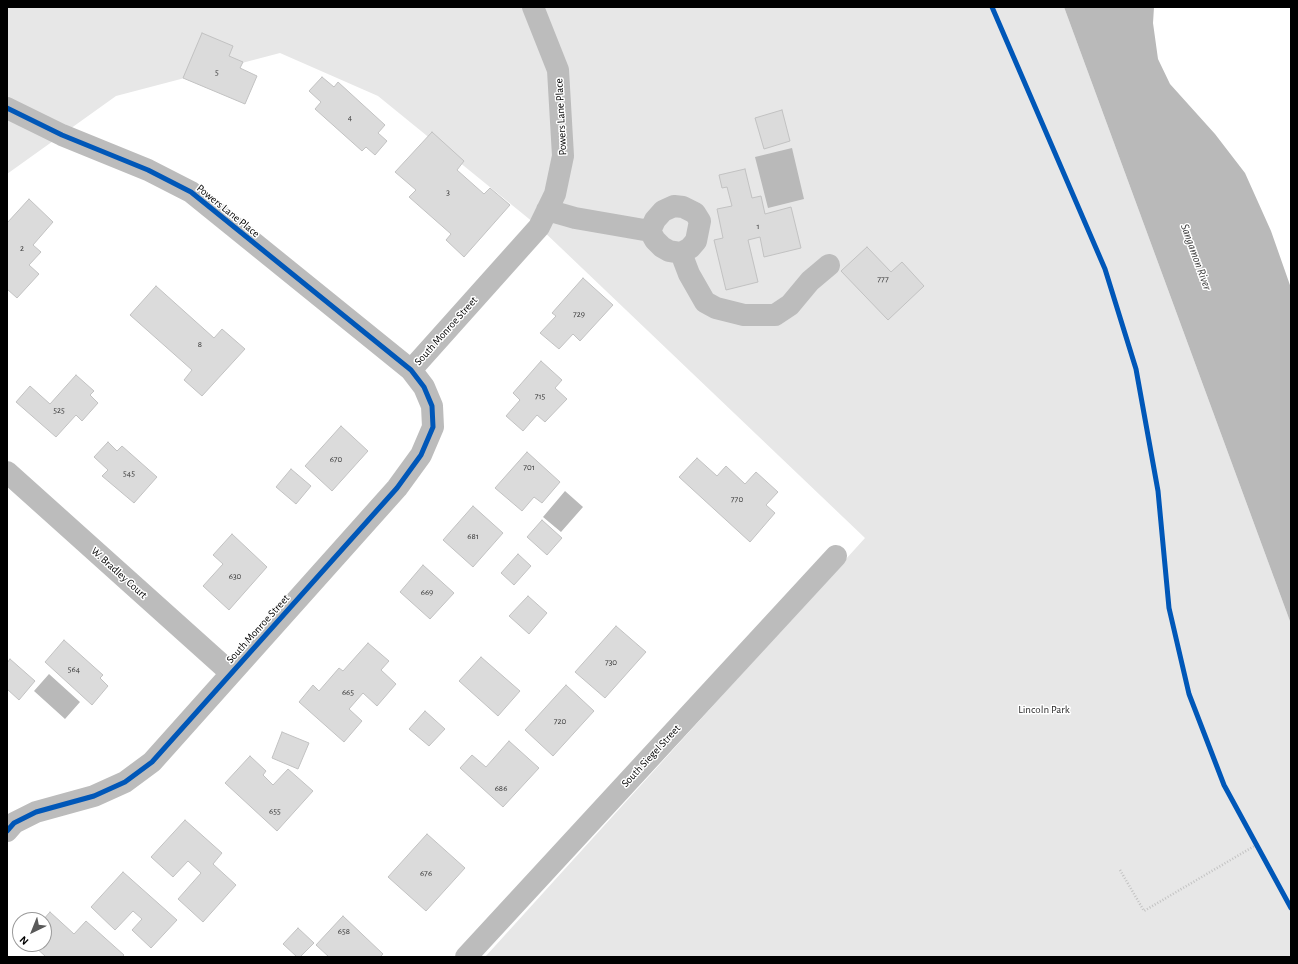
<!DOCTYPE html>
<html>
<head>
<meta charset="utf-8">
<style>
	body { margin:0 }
	#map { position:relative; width:1298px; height:964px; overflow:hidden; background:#fff; font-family:"Alegreya Sans",sans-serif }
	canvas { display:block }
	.frame { position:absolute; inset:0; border:8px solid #000; pointer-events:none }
	.north { position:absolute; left:12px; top:912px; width:40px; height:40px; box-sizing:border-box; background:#fff; border:1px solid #999; border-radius:50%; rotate:223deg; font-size:11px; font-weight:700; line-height:16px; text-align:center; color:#000 }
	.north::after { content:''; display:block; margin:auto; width:14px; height:18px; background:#595959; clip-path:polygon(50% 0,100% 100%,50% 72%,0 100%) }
</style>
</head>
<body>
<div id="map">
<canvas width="1298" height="964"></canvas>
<div class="frame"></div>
<div class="north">N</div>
</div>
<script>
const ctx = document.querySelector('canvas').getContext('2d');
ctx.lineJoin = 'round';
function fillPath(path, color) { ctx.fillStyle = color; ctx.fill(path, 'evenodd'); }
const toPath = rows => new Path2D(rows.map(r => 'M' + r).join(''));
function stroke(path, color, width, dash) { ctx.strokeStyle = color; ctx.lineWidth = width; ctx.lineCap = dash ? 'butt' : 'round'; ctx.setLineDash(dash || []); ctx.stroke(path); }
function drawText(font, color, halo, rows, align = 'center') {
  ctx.font = font + ' "Alegreya Sans",sans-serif'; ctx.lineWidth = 3; ctx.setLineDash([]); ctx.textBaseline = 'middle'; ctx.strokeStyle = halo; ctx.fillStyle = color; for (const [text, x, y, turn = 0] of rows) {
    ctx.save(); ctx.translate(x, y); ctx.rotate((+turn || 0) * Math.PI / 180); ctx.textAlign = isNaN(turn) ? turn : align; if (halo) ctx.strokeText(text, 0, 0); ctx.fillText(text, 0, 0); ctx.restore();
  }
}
const green = toPath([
	[7,7,1064,7,1291,624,1291,957,485,957,865,538,539,227,378,96,280,53,116,96,7,174]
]);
const water = toPath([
	[1064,7,1154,7,1153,23,1158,59,1170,84,1215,134,1245,173,1271,231,1291,288,1291,624],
	[792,148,804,199,768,208,755,157],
	[565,491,583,507,561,532,543,517],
	[49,674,80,702,65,719,34,691]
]);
const building = toPath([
	[202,33,233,46,229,56,243,62,240,68,257,76,245,104,183,78,202,33],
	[322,77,334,87,338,82,385,125,378,133,387,141,375,155,366,147,362,151,315,109,321,102,309,91,322,77],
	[782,110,790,141,764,149,755,118,782,110],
	[432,132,464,161,457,170,484,194,490,188,510,205,464,257,446,240,451,234,409,197,416,190,395,172,432,132],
	[745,169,752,198,761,196,765,214,791,207,801,248,764,257,760,237,748,240,758,282,726,290,714,240,723,238,717,209,732,206,727,187,722,188,719,175,745,169],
	[29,199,53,222,33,245,41,252,29,265,39,274,17,298,7,289,7,223,29,199],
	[867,247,891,272,902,262,924,286,888,320,841,271,867,247],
	[583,278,613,305,580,341,573,334,559,349,540,333,556,316,552,313,583,278],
	[156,286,214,338,222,329,245,349,202,396,184,380,192,370,130,315,156,286],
	[541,361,562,380,555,388,567,399,545,422,537,415,523,431,506,416,520,400,513,393,541,361],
	[76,375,94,391,90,395,98,403,82,421,76,415,56,437,16,402,30,386,50,404,76,375],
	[341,426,368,451,332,491,305,466,341,426],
	[108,442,117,451,122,446,157,477,134,503,102,476,108,470,94,457,108,442],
	[527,452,560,482,542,503,534,497,522,511,495,488,527,452],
	[697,458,717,476,726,466,745,484,756,472,778,492,766,505,775,513,750,542,679,477,697,458],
	[291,469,311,486,296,504,276,487,291,469],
	[473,506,503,533,473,567,443,540,473,506],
	[542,520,562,538,547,555,527,537,542,520],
	[232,534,267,567,229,610,203,586,223,564,213,555,232,534],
	[518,554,531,566,514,585,501,573,518,554],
	[423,565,454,593,430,619,400,592,423,565],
	[528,596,547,613,529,634,509,616,528,596],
	[616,626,646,652,605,698,575,672,616,626],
	[64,640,103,675,100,678,108,686,92,705,45,662,64,640],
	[368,643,389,661,381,670,396,684,377,706,363,693,349,709,362,721,344,742,299,702,313,685,319,691,339,668,343,671,368,643],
	[481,657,520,691,498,716,459,681,481,657],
	[10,659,35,681,19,700,7,689,7,663,10,659],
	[566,685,594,711,553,756,525,730,566,685],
	[425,711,445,729,429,746,409,729,425,711],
	[282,732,309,743,298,769,272,758,282,732],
	[509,741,539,768,503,807,460,768,472,755,486,767,509,741],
	[250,756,266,771,263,775,273,785,288,769,313,791,277,831,225,783,250,756],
	[185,820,222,853,213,864,236,885,203,922,178,899,201,873,188,861,173,877,151,857,185,820],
	[427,834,465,868,426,911,388,877,427,834],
	[123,872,177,920,151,948,132,930,142,919,133,911,115,930,91,907,123,872],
	[50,912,74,934,86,921,124,955,122,957,46,957,32,944,44,944,43,920,50,912],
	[343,916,383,954,380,957,329,957,316,945,343,916],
	[298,928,314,943,300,957,297,957,283,944,298,928]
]);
const path = toPath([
	[1120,870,1144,911,1256,845]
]);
const minor = toPath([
	[7,108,62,135,148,170,191,192,411,370,424,387,432,406,433,427,421,455,397,488,152,762,125,782,94,796,36,812,14,823,7,831],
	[547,210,575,218,650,231,655,220,663,211,674,206,683,207,695,213,700,221,696,241,690,248,681,253,669,251,662,247,655,240,650,231],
	[681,253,689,274,705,302,716,308,744,315,775,315,790,305,810,281,829,265],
	[411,370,539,227,555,194,563,156,558,70,533,7],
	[7,472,231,673],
	[466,957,836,556]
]);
const cycleway = toPath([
	[992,7,1105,269,1136,369,1158,491,1169,608,1189,694,1224,785,1291,908],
	[7,108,62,135,148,170,191,192,411,370,424,387,432,406,433,427,421,455,397,488,152,762,125,782,94,796,36,812,14,823,7,831]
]);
const numberNames = [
	["5",217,72],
	["4",350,117],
	["3",448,192],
	["1",758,226],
	["2",22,248],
	["777",883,279],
	["729",579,314],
	["8",200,344],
	["715",540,396],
	["525",59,410],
	["670",336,459],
	["701",529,467],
	["545",129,473],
	["770",737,499],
	["681",473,536],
	["630",235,576],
	["669",427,592],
	["730",611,662],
	["564",74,669],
	["665",348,692],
	["720",560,721],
	["686",501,788],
	["655",275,811],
	["676",426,873],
	["658",344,931]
];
const streetNames = [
	["Powers Lane Place",561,117,-93],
	["Powers Lane Place",228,211,39],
	["South Monroe Street",446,331,-48],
	["W. Bradley Court",119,573,42],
	["South Monroe Street",258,629,-48],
	["South Siegel Street",651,756,-47]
];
const parkNames = [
	["Lincoln Park",1044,710]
];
const waterNames = [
	["Sangamon River",1196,257,70]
];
fillPath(green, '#e7e7e7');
fillPath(water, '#b9b9b9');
fillPath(building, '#dbdbdb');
stroke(building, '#c2c2c2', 1);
stroke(path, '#c2c2c2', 2.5, [1, 2]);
stroke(minor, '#bcbcbc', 22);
stroke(cycleway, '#0057b8', 5);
drawText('9px', '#373737', null, numberNames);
drawText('11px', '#000', '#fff', streetNames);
drawText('11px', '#2b2b2b', '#fff', parkNames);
drawText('italic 12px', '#3c3c3c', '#fff', waterNames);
</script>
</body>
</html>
